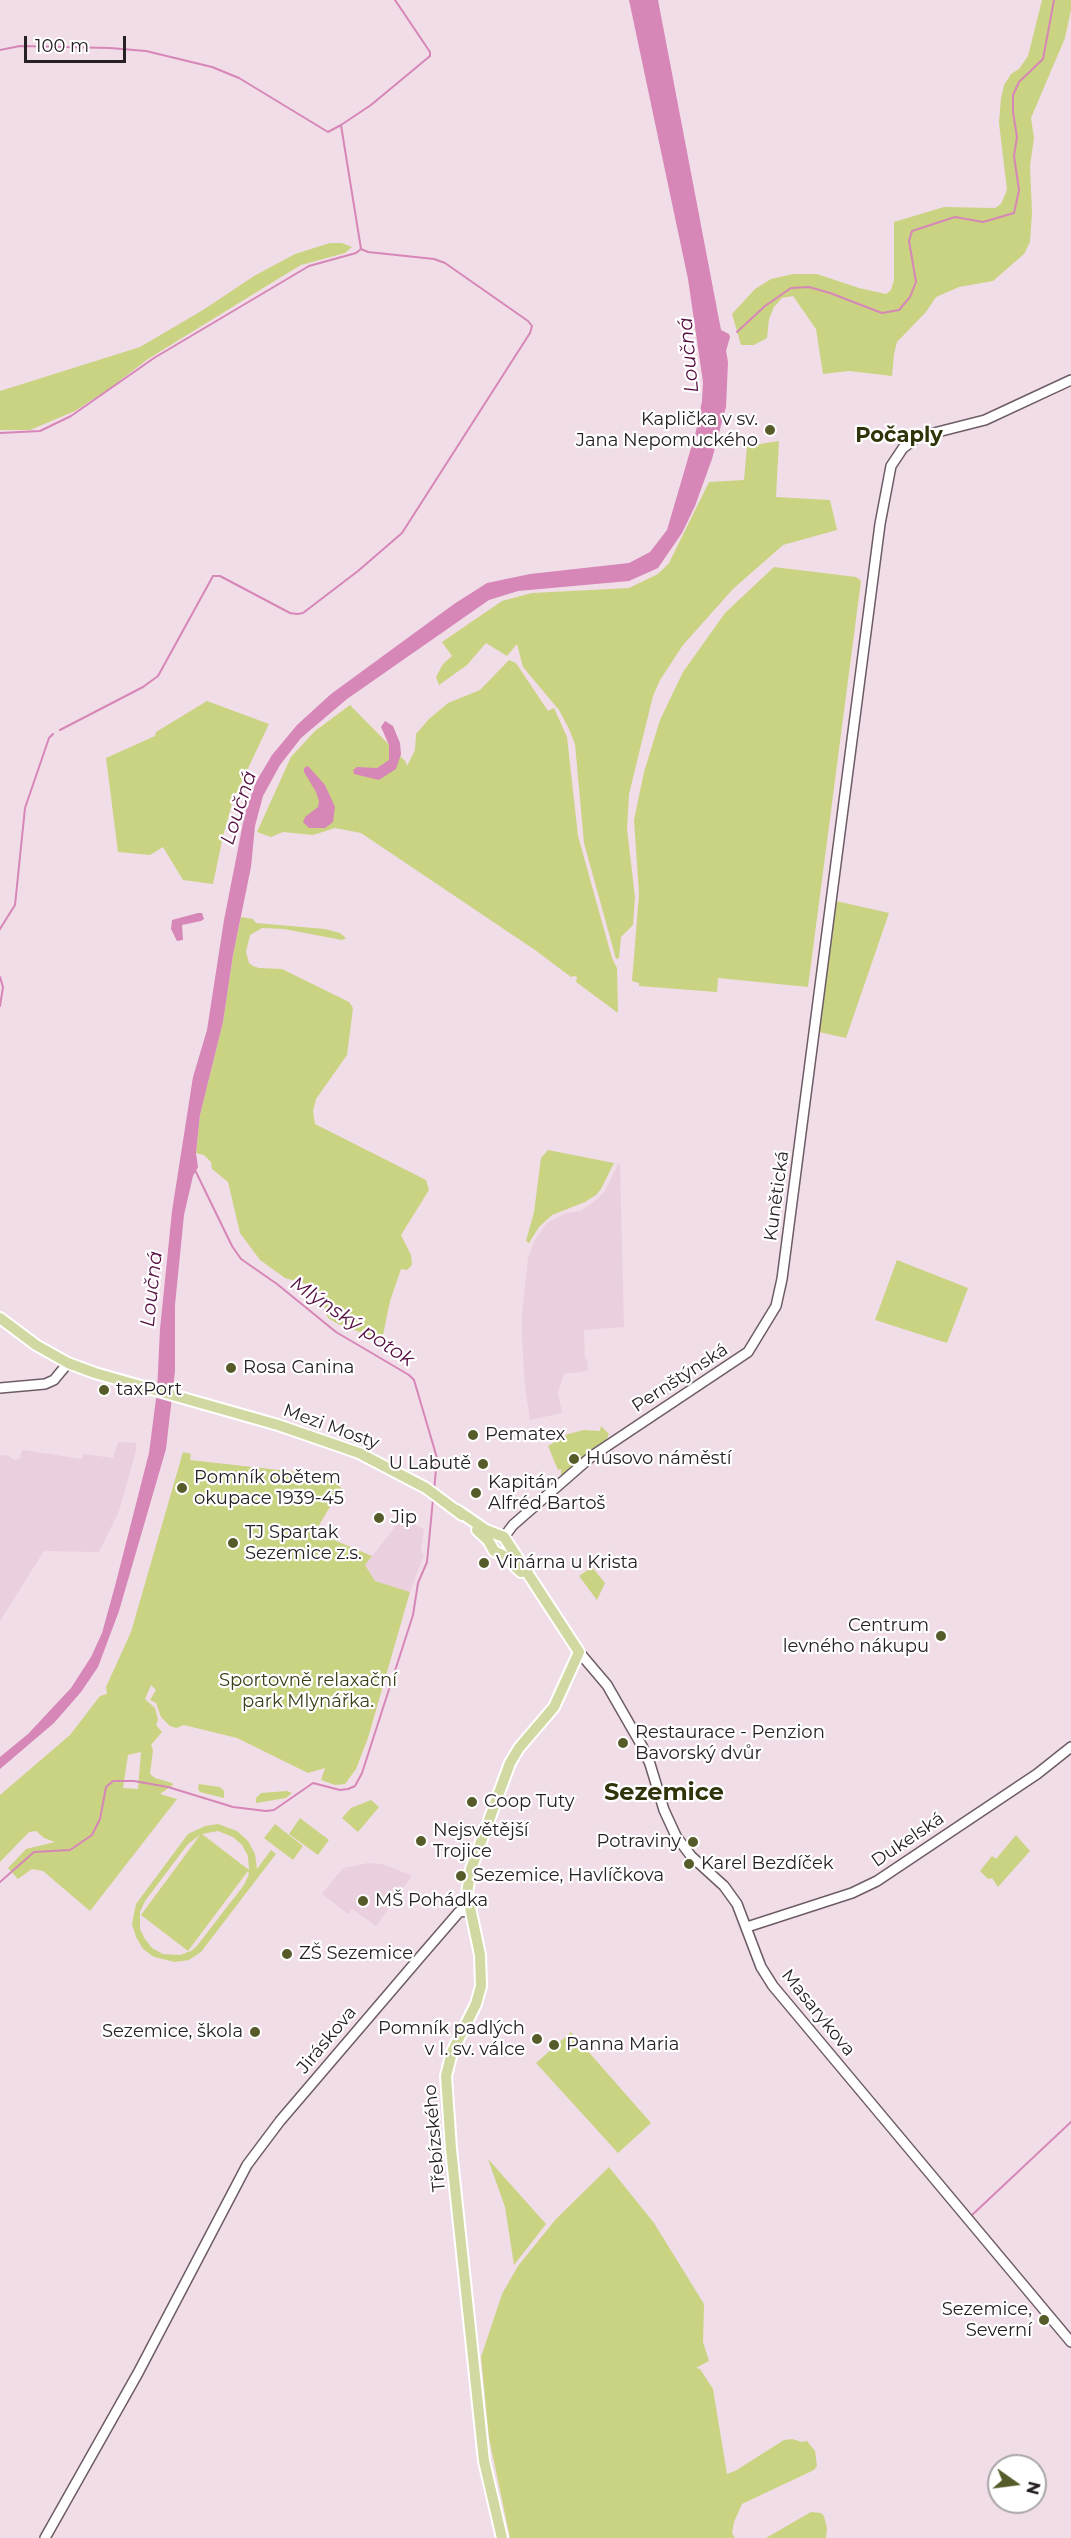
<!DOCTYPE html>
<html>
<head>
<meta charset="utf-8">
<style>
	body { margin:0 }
	#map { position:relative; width:1071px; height:2538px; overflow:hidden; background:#f1dde8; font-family:Montserrat,sans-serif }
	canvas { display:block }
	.north { position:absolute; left:987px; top:2454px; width:60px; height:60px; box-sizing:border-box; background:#fff; border:2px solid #a9a6a7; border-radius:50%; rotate:104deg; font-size:16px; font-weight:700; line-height:24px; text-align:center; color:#272024 }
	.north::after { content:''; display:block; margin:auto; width:21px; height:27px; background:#565b29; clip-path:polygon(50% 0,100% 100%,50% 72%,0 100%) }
	.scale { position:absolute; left:24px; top:36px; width:102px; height:27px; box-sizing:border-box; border:3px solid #272024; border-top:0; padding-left:8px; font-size:18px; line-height:21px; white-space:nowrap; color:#272024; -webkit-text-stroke:4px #fff; paint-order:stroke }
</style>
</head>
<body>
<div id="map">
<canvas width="1071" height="2538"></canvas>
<div class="north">N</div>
<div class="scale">100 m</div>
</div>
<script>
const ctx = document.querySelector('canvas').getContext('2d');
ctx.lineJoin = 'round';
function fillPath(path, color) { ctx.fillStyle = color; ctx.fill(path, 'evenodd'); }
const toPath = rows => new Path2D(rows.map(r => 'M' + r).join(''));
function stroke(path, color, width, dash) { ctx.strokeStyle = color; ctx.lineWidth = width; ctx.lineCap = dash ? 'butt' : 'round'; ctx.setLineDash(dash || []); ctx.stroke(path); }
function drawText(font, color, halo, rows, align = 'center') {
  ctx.font = font + ' Montserrat,sans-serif'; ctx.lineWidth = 4.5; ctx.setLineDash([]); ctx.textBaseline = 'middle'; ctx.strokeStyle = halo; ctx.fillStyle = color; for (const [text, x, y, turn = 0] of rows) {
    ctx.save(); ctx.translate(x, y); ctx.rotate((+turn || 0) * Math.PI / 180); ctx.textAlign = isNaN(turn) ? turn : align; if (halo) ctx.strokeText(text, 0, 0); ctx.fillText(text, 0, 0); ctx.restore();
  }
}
const built = toPath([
	[618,1164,620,1164,624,1327,584,1330,585,1359,587,1359,588,1371,564,1374,558,1392,562,1413,530,1420,525,1386,522,1341,522,1313,528,1258,535,1240,547,1223,566,1213,580,1211,595,1201,605,1191],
	[118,1442,136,1443,136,1451,119,1511,99,1552,44,1551,0,1621,0,1455,9,1456,14,1460,20,1459,22,1450,82,1459,83,1454,113,1458],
	[402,1518,424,1529,421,1552,424,1554,410,1592,375,1581,365,1565],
	[368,1863,383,1864,412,1876,376,1926,352,1909,348,1914,322,1894,343,1868]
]);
const green = toPath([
	[1042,0,1071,0,1071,10,1065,38,1031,118,1034,138,1030,166,1032,213,1030,242,1024,254,993,281,959,287,936,297,926,312,897,342,894,354,892,376,849,371,823,374,816,329,793,296,782,298,774,307,769,319,767,338,754,345,741,345,732,314,755,289,771,279,793,274,817,274,859,288,886,294,891,290,894,280,894,222,944,207,995,208,1001,204,1007,190,999,123,1001,98,1004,85,1011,74,1019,69,1028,56],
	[330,243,342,243,352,247,345,253,301,265,273,282,148,359,110,388,75,411,30,430,0,430,0,391,140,347,203,310,254,276,295,254],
	[779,441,776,497,830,500,837,530,783,545,733,589,683,645,660,680,653,696,629,794,627,829,635,897,633,925,621,937,619,958,616,959,584,843,575,744,569,729,559,710,523,667,517,644,507,656,486,643,467,665,439,685,436,677,443,664,452,656,442,642,502,601,532,593,629,588,658,574,669,563,709,482,744,480,747,446],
	[774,567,856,577,861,581,808,987,718,978,717,992,639,986,639,983,632,981,639,894,634,820,644,772,660,720,683,672,725,613],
	[509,660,516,663,548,711,554,708,567,737,578,836,612,958,617,968,618,1013,576,982,577,977,574,976,571,977,535,950,361,833,335,828,313,835,283,832,271,837,257,832,291,757,315,731,350,705,406,762,407,766,415,750,416,734,429,719,448,703,480,690],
	[207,701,269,724,233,800,223,836,213,884,183,880,163,847,150,855,118,852,106,758,155,736,156,732],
	[836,901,889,913,846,1038,819,1032],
	[241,917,253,919,256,923,325,929,340,933,346,938,342,940,284,929,262,928,250,935,246,952,249,963,253,966,259,968,282,969,349,1002,353,1008,347,1055,316,1099,313,1111,315,1124,426,1180,429,1190,401,1235,411,1255,412,1265,407,1270,401,1269,390,1301,382,1340,338,1324,328,1318,320,1294,313,1286,285,1278,260,1260,240,1233,228,1182,212,1169,211,1162,204,1155,196,1153,200,1115,223,1022,233,955],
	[548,1150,614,1163,601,1189,596,1195,585,1202,552,1215,539,1227,529,1243,526,1241,534,1212,541,1158],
	[897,1260,968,1288,947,1343,875,1320],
	[601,1426,609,1434,607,1439,561,1476,561,1469,558,1470,548,1446,568,1434,584,1430,600,1431],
	[183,1452,191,1454,190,1460,315,1474,330,1479,344,1490,336,1501,334,1500,315,1532,372,1556,365,1565,375,1581,410,1592,368,1738,356,1769,345,1784,335,1785,321,1780,325,1768,308,1773,237,1738,184,1725,176,1728,170,1726,161,1717,156,1703,150,1700,156,1690,151,1685,145,1699,155,1708,158,1720,156,1725,162,1732,151,1745,153,1750,150,1774,155,1778,172,1783,173,1785,160,1794,177,1799,90,1911,43,1871,32,1869,18,1879,8,1868,26,1849,55,1842,44,1838,36,1831,29,1832,0,1862,0,1795,70,1735,100,1696,107,1694,106,1687,131,1632],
	[141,1752,138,1789,123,1788,128,1755],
	[592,1567,605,1583,597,1600,579,1576],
	[199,1784,220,1787,224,1791,224,1798,200,1792,198,1789],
	[287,1791,292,1793,286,1798,256,1803,256,1798,261,1793],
	[371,1800,379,1807,358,1832,342,1818,351,1808],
	[300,1818,329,1840,318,1855,289,1834],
	[218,1824,237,1831,248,1841,255,1854,257,1869,271,1850,276,1854,201,1952,189,1960,175,1962,154,1957,143,1949,136,1937,132,1924,136,1904,188,1834,205,1826],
	[218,1831,233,1837,242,1845,248,1856,249,1870,202,1834],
	[200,1835,141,1915,188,1951,248,1871,249,1874,244,1885,196,1947,191,1951,180,1955,163,1954,152,1948,145,1939,140,1929,140,1912,145,1901,188,1844],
	[275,1824,303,1846,293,1860,264,1838],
	[1016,1835,1030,1851,998,1887,992,1878,988,1879,980,1871,992,1856,996,1859],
	[571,2032,651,2123,618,2153,536,2063],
	[488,2159,546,2224,514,2265,505,2207],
	[609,2167,654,2223,704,2304,703,2342,709,2361,696,2368,700,2369,713,2389,727,2474,735,2471,784,2440,792,2439,802,2442,807,2441,815,2451,817,2466,814,2470,742,2504,734,2522,732,2533,735,2538,510,2538,489,2438,481,2357,502,2294,518,2266,556,2219],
	[811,2512,821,2513,824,2516,827,2528,826,2538,766,2538]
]);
const water = toPath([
	[629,0,658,0,721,330,729,334,730,337,726,351,728,362,726,407,712,459,695,506,682,533,658,568,629,581,518,591,489,600,347,699,301,738,280,765,263,796,255,826,251,867,233,955,223,1022,200,1115,196,1153,198,1167,193,1176,184,1215,175,1305,175,1371,166,1449,119,1611,98,1667,81,1692,54,1723,0,1769,0,1757,28,1734,71,1688,91,1657,102,1633,115,1586,149,1453,157,1391,160,1329,172,1211,193,1077,207,1030,224,920,245,813,256,782,272,755,297,725,331,694,454,604,487,583,530,574,629,563,650,552,667,530,696,431,702,401,703,382,688,279],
	[385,721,393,726,400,743,401,754,396,769,379,780,354,774,353,770,357,767,377,768,389,760,389,745,381,727],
	[308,766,325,785,335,807,333,822,325,828,309,828,303,822,305,817,318,807,319,801,316,792,304,772,304,768],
	[198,913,202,913,204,919,201,921,182,925,183,940,177,941,171,929,172,920]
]);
const pier = toPath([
	[692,435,720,442,718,450,690,442]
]);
const stream = toPath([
	[0,50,20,46,110,48,146,51,212,67,239,78,328,132,341,125],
	[737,332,765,306,791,288,809,287,830,293,882,313,899,310,910,297,916,282,909,241,912,231,955,217,983,222,1014,213,1019,190,1014,156,1017,137,1013,112,1013,95,1019,82,1043,59,1054,0],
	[0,433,40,431,71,416,154,358,309,266,356,253,361,249],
	[60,730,143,687,158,676,213,576,220,576,290,613,297,614,303,613,358,571,402,533,530,333,532,326,528,321,445,263,434,259,368,252,361,249,341,125,371,105,430,56,430,52,395,0],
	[0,929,15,905,25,808,49,738,53,734],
	[0,977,3,987,0,1006],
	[195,1170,232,1246,241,1259,277,1284,336,1332,409,1375,414,1380,437,1458,434,1491],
	[0,1882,34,1852,70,1850,92,1835,100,1819,106,1787,113,1781,134,1781,168,1787,233,1807,266,1811,274,1810,313,1783,340,1790,348,1789,355,1786,362,1773,413,1615,418,1583,427,1562,433,1499],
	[971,2216,1071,2122]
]);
const secondary = toPath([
	[0,1388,45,1384,54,1380,68,1363],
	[504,1537,513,1525,592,1456,748,1352,776,1306,782,1279,880,524,891,466,903,448,918,437,985,420,1071,380],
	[579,1652,607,1685,642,1746,650,1764,664,1810,676,1836,691,1856,724,1886,737,1904,761,1967,773,1986,1071,2342],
	[747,1927,852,1893,877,1881,1037,1774,1071,1747],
	[45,2538,138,2373,247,2165,280,2121,421,1956,459,1912,469,1911]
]);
const primary = toPath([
	[0,1318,36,1345,68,1363,95,1373,278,1425,359,1453,426,1488,462,1515],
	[457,1510,486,1530,504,1537,579,1652,554,1707,519,1748,510,1763,471,1869,467,1893,480,1955,481,1986,476,2004,452,2052,446,2076,451,2149,484,2461,502,2538],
	[477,1530,488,1540,494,1551,504,1556,521,1572]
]);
const markers = [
	[770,430,6,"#565b29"],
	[231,1368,6,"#565b29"],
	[104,1390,6,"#565b29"],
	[473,1435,6,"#565b29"],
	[574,1459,6,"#565b29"],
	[483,1464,6,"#565b29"],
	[182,1488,6,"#565b29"],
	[476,1493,6,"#565b29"],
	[379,1518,6,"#565b29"],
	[233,1543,6,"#565b29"],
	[484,1563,6,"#565b29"],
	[941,1636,6,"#565b29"],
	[623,1743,6,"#565b29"],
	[472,1802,6,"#565b29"],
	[421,1841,6,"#565b29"],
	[693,1842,6,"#565b29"],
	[689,1864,6,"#565b29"],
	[461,1876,6,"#565b29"],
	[363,1901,6,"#565b29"],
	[287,1954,6,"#565b29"],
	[255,2032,6,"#565b29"],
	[537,2039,6,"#565b29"],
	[554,2045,6,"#565b29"],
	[1044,2320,6,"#565b29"]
];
const poiNames = [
	["Kaplička v sv.",758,420,"right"],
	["Jana Nepomuckého",758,441,"right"],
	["Rosa Canina",243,1368],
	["taxPort",116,1390],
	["Pematex",485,1435],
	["Husovo náměstí",586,1459],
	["U Labutě",471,1464,"right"],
	["Pomník obětem",194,1478],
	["okupace 1939-45",194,1499],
	["Kapitán",488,1483],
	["Alfréd Bartoš",488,1504],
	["Jip",391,1518],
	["TJ Spartak",245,1533],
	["Sezemice z.s.",245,1554],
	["Vinárna u Krista",496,1563],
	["Centrum",929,1626,"right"],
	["levného nákupu",929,1647,"right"],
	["Restaurace - Penzion",635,1733],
	["Bavorský dvůr",635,1754],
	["Coop Tuty",484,1802],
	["Nejsvětější",433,1831],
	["Trojice",433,1852],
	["Potraviny",681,1842,"right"],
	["Karel Bezdíček",701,1864],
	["Sezemice, Havlíčkova",473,1876],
	["MŠ Pohádka",375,1901],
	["ZŠ Sezemice",299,1954],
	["Pomník padlých",525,2029,"right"],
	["v I. sv. válce",525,2050,"right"],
	["Sezemice, škola",243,2032,"right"],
	["Panna Maria",566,2045],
	["Sezemice,",1032,2310,"right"],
	["Severní",1032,2331,"right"]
];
const streetNames = [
	["Kunětická",777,1196,-82],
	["Pernštýnská",680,1378,-33],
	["Mezi Mosty",331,1427,20],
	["Dukelská",908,1840,-34],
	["Masarykova",818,2013,51],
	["Jiráskova",327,2040,-50],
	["Třebízského",435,2138,-95]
];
const parkNames = [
	["Sportovně relaxační",308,1681],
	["park Mlynářka.",308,1702]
];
const waterNames = [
	["Loučná",689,355,-95],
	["Loučná",239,808,-72],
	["Loučná",152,1289,-84],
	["Mlýnský potok",352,1322,34]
];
const quarterNames = [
	["Počaply",899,436]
];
const districtNames = [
	["Sezemice",664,1793]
];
fillPath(built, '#eacfde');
fillPath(green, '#cad381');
fillPath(water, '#d686b7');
fillPath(pier, '#f1dde8');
stroke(stream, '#d686b7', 2);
stroke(secondary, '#6d5c65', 12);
stroke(primary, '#fff', 14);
stroke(secondary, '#fff', 9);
stroke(primary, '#d2d8a1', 10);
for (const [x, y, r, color] of markers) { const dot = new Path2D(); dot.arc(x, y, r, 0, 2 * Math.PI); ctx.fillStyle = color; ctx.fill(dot); stroke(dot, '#fff', 2); }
drawText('18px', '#272024', '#fff', poiNames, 'left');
drawText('18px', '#272024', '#fff', streetNames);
drawText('18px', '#3b3f19', '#fff', parkNames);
drawText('italic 20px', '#570f41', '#fff', waterNames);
drawText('bold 21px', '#31340b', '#fff', quarterNames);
drawText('bold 24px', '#31340b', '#fff', districtNames);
</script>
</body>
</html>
